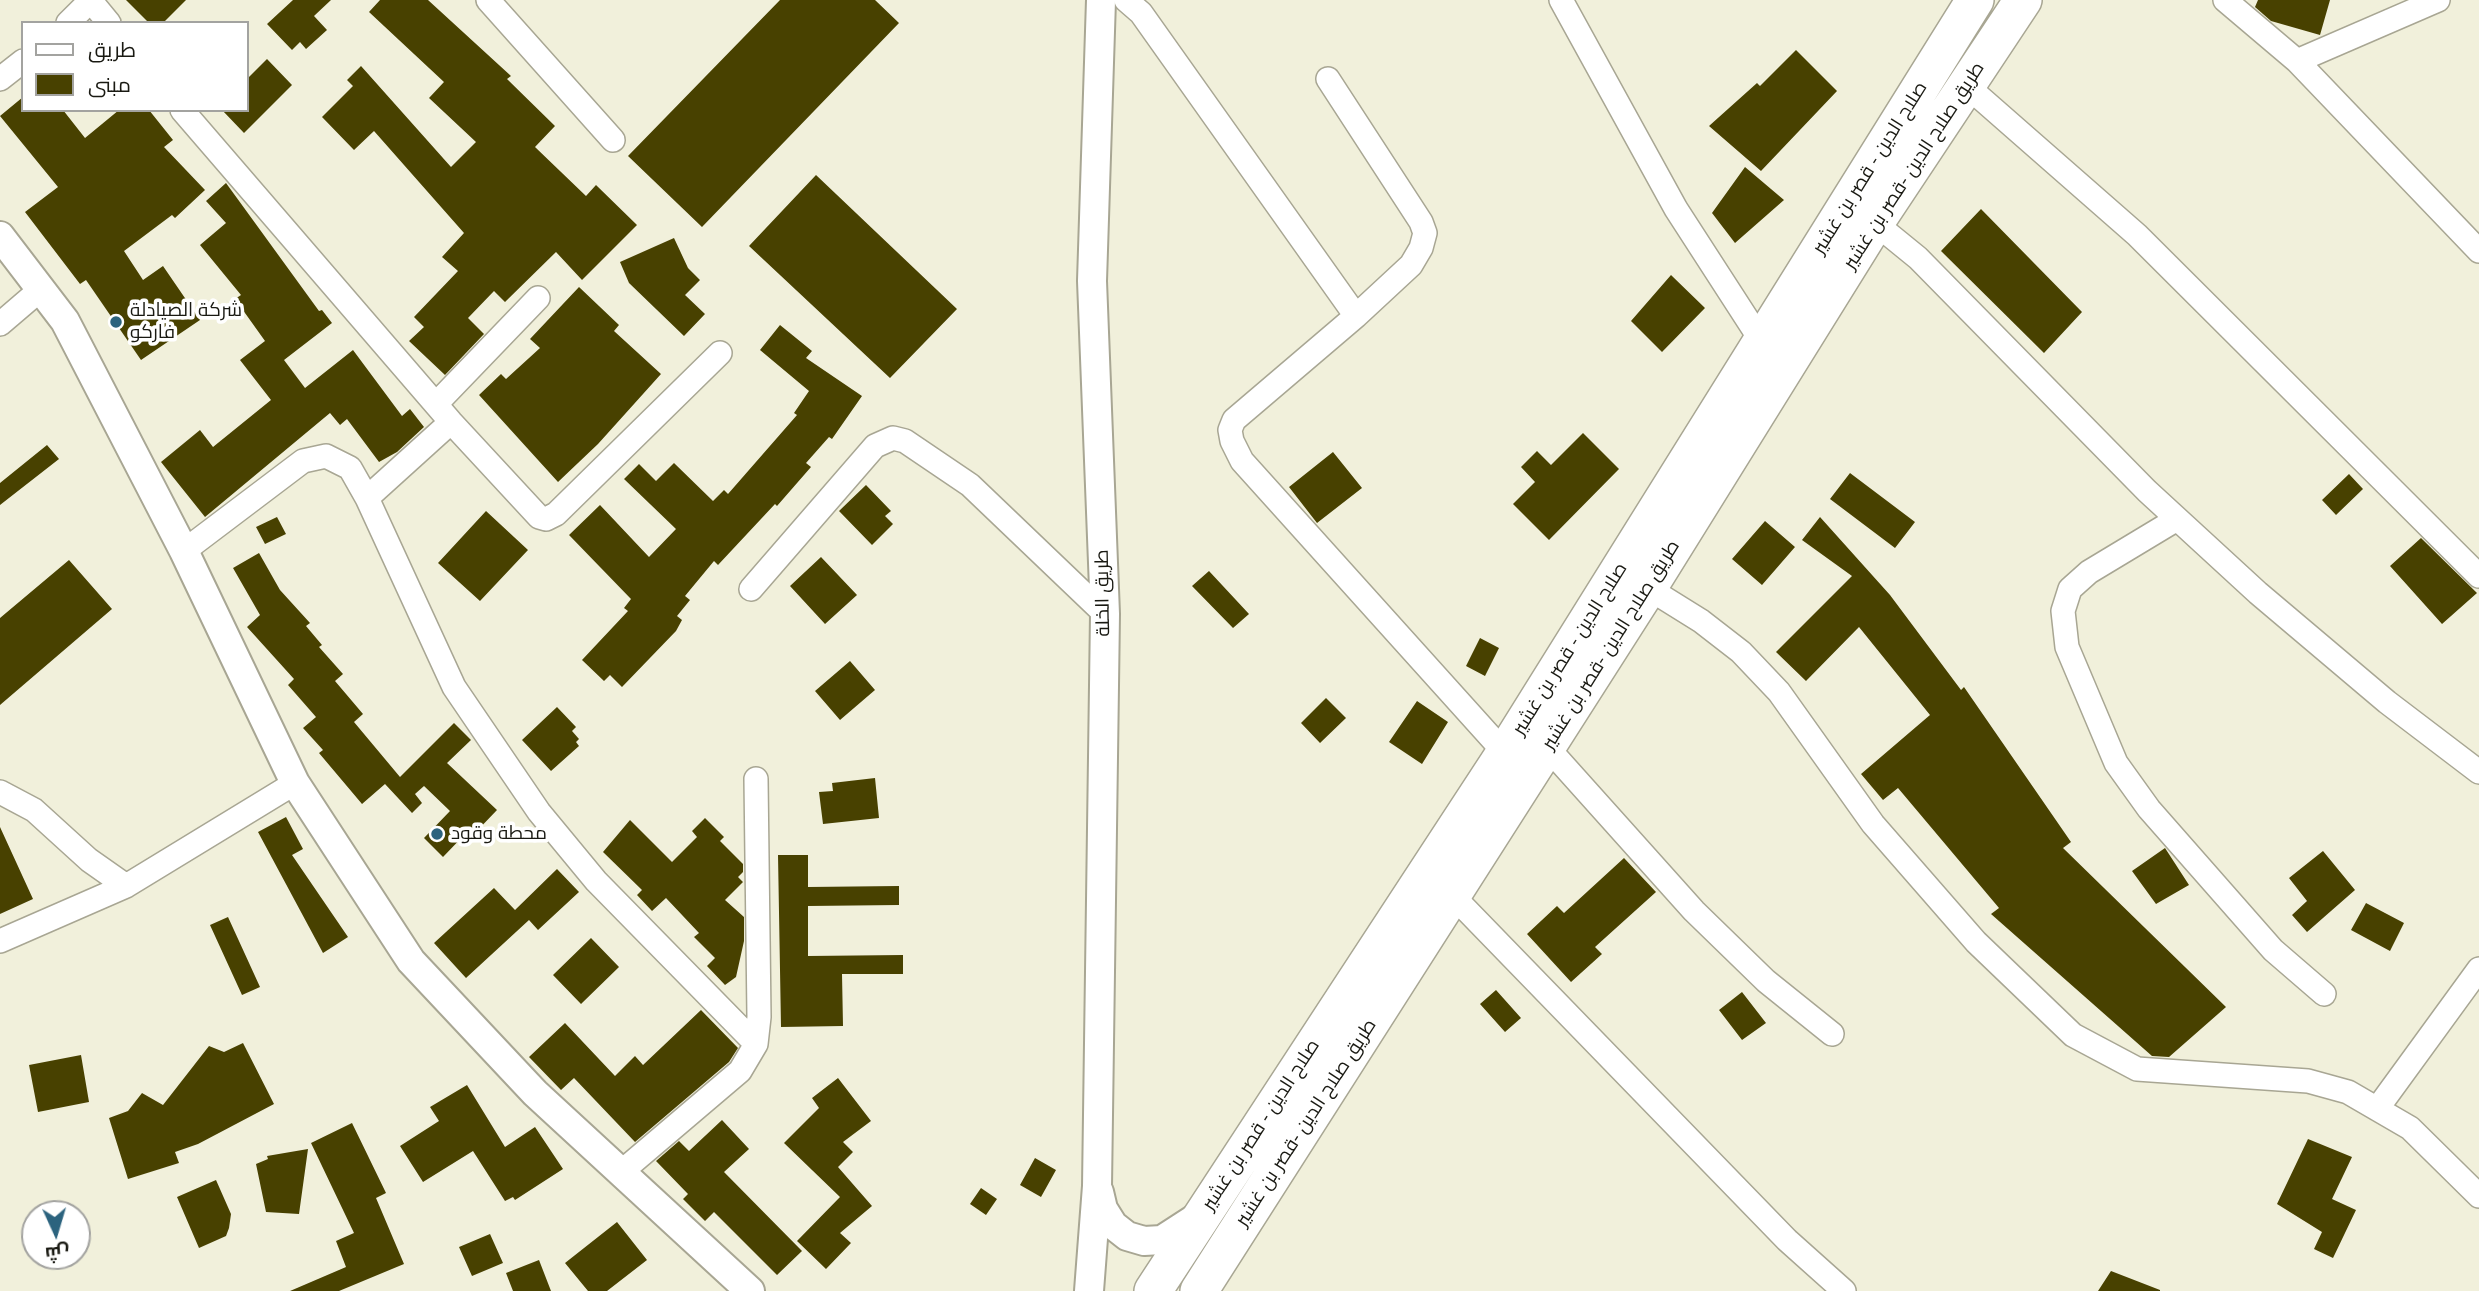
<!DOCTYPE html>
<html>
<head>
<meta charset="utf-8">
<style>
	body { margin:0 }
	#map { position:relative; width:2479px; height:1291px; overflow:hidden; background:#f1f0db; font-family:"Open Sans",Cairo,sans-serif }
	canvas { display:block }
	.legend { position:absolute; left:21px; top:21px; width:228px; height:91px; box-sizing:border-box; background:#fff; border:2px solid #a3a3a0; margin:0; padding:9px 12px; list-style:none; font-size:21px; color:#191912 }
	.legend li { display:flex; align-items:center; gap:14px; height:35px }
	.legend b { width:35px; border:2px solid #a3a3a0 }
	.north { position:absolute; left:21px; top:1200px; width:70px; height:70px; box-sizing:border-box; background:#fff; border:2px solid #a3a3a0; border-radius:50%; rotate:176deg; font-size:19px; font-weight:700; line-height:28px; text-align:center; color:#191912 }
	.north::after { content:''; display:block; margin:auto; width:24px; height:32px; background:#2c637e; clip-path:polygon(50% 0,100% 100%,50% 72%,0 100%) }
</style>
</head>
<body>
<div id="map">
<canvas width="2479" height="1291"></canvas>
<ul class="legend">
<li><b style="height:9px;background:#fff"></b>طريق</li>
<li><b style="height:19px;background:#484100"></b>مبنى</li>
</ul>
<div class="north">ش</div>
</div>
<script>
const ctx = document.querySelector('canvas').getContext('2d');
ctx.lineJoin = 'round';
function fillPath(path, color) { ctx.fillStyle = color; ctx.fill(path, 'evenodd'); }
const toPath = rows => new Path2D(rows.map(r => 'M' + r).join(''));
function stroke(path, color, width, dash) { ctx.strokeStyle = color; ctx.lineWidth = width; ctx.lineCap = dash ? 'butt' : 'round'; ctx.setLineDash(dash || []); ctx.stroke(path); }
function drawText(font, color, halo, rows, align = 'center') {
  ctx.font = font + ' "Open Sans",Cairo,sans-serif'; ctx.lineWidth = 7; ctx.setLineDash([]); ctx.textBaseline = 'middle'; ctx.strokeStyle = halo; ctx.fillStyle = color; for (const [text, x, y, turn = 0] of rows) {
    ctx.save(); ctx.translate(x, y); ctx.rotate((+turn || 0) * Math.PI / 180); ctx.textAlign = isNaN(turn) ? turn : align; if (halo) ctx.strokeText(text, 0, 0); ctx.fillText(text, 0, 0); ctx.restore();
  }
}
const building = toPath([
	[126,0,186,0,163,23,149,23],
	[293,0,331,0,314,16,327,30,306,49,300,42,292,50,267,24],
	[380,0,428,0,511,76,507,79,555,126,535,147,586,196,596,185,637,225,582,280,556,252,505,302,494,291,468,318,484,334,445,375,409,341,424,327,414,317,458,271,442,257,464,233,374,131,354,150,322,117,353,86,347,80,361,66,451,167,476,142,429,98,444,82,369,12],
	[780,0,875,0,899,23,702,227,628,156],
	[2258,0,2330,0,2320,35,2271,21,2255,7],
	[1796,50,1837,91,1761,171,1709,126,1757,83,1760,86],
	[267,59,292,85,244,133,222,110,247,110,247,79],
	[23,97,23,110,63,110,85,138,119,110,149,110,173,140,164,147,205,190,175,218,172,215,124,251,143,280,163,266,200,320,141,360,86,280,80,284,25,212,58,187,0,116],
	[1745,167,1784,200,1735,243,1712,213],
	[816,175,957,309,890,378,749,246],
	[226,183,319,311,322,310,332,323,284,360,305,388,353,350,402,416,410,409,424,427,397,452,379,462,347,419,340,425,330,413,205,517,161,462,200,430,213,447,271,400,240,360,265,341,235,299,241,295,200,245,226,223,206,201],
	[1981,209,2082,312,2044,353,1941,251],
	[674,238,688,268,700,280,685,295,705,314,684,336,629,283,620,262],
	[1671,275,1705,308,1662,352,1631,321],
	[579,287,619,325,614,331,661,374,598,444,558,482,479,395,501,374,506,379,540,348,530,339],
	[780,325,812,351,806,358,862,396,832,439,829,437,806,463,811,467,777,506,775,504,718,565,714,561,685,596,690,600,677,616,682,620,676,631,622,687,610,675,604,681,582,660,628,611,624,608,631,599,569,535,600,505,649,557,676,529,624,479,639,464,656,481,674,463,713,501,724,490,728,494,797,415,794,413,809,391,760,350],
	[1583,433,1619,469,1549,540,1513,504,1535,482,1521,467,1537,451,1551,465],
	[47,445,59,459,0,505,0,483],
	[1333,452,1362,488,1317,523,1289,487],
	[1850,473,1915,522,1895,548,1830,499],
	[2349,474,2363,489,2336,515,2322,500],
	[866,485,891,511,885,516,893,524,872,545,839,511],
	[486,511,528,550,480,601,438,563],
	[277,517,286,534,265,544,256,527],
	[1820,517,1890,595,1961,690,1964,687,2071,842,2063,848,2226,1007,2169,1057,2152,1056,1991,914,1999,908,1898,788,1883,800,1861,774,1930,715,1859,627,1806,681,1776,652,1852,576,1802,540],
	[1765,521,1795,547,1762,585,1732,559],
	[2421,538,2477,593,2442,624,2390,566],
	[259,553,280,590,310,623,306,626,322,645,319,647,343,674,335,681,363,714,354,722,400,777,454,723,471,740,447,763,497,810,474,834,469,830,443,857,424,838,450,811,424,786,415,794,422,803,412,813,385,784,362,804,319,753,323,750,303,728,316,717,288,685,294,679,247,627,260,615,233,568],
	[821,557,857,595,825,624,790,586],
	[69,560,112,609,0,705,0,618],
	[1209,571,1249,614,1233,628,1192,586],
	[1480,638,1499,648,1485,676,1466,666],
	[850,661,875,690,840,720,815,691],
	[1326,698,1346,718,1320,743,1301,723],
	[1417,701,1448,722,1422,764,1389,742],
	[557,707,576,727,572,731,579,739,576,742,579,746,551,771,522,740],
	[875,778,879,818,823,824,819,792,833,791,832,783],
	[286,817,303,849,292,855,348,937,323,953,258,832],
	[705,818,724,837,720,841,743,864,743,872,738,877,743,882,725,900,744,917,744,941,736,977,725,985,707,966,715,958,694,937,699,933,666,898,652,911,637,895,642,890,603,852,630,820,672,862,697,837,692,831],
	[0,827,33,899,0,914],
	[2165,848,2189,885,2156,904,2132,871],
	[2323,851,2355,890,2307,932,2292,915,2307,901,2289,878],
	[778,855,808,855,808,887,899,886,899,905,808,906,808,956,903,955,903,974,842,974,843,1026,781,1027],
	[1624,858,1656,892,1595,947,1602,954,1571,982,1527,934,1557,906,1564,913],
	[557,869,579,892,538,930,529,920,466,978,434,943,494,888,515,910],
	[2366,903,2404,923,2390,951,2351,930],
	[228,917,260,987,242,995,210,925],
	[591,938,619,967,581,1004,553,975],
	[1496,990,1521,1018,1505,1032,1480,1004],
	[1742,992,1766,1023,1742,1040,1719,1010],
	[701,1010,738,1048,729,1062,635,1142,574,1078,561,1090,529,1057,565,1023,615,1076,635,1056,643,1065],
	[243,1043,274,1104,198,1144,175,1152,179,1163,128,1179,109,1118,128,1111,142,1093,163,1105,209,1046,224,1052],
	[81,1055,89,1102,38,1112,29,1065],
	[838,1078,871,1121,843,1142,853,1152,838,1167,872,1206,840,1233,851,1243,826,1269,797,1241,840,1197,784,1143,819,1108,812,1098],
	[467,1085,505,1147,535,1127,563,1169,515,1200,513,1197,505,1201,473,1151,423,1182,400,1146,439,1121,430,1107],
	[722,1120,749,1149,724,1172,802,1251,777,1275,714,1212,705,1221,683,1199,688,1194,656,1161,679,1141,689,1151],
	[352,1123,386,1193,376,1198,404,1264,339,1291,290,1291,346,1267,336,1241,354,1233,311,1143],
	[2308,1139,2352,1157,2332,1199,2356,1210,2333,1258,2314,1249,2322,1232,2277,1204],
	[308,1149,299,1214,266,1212,256,1164,268,1159,267,1156],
	[1035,1158,1056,1170,1041,1197,1020,1185],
	[216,1180,231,1214,229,1228,226,1236,199,1248,177,1197],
	[981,1188,997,1199,986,1215,970,1204],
	[617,1222,647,1260,607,1291,588,1291,565,1263],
	[490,1234,503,1263,472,1276,459,1247],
	[539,1260,551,1291,513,1291,506,1273],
	[2111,1271,2160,1290,2160,1291,2098,1291]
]);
const minor = toPath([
	[90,0,109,23],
	[488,0,613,140],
	[1126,0,1141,13,1356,316],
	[1561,0,1676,209,1762,342],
	[2225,0,2297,61,2479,251],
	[68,23,91,0],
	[2297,61,2438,0],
	[0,79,23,61],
	[1328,79,1421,222,1425,233,1421,248,1411,265,1356,316,1234,420,1230,430,1232,441,1242,461,1505,753],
	[1967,86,2137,235,2479,576],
	[182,110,451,422,539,517,546,519,556,514,720,353],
	[1875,223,1918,258,2147,491,2258,593,2387,702,2479,772],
	[0,324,41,289],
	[436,404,538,298],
	[367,498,451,422],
	[2177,519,2089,572,2070,589,2063,611,2067,647,2116,763,2149,809,2273,950,2324,994],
	[184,551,303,461,326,456,350,468,367,498,454,687,539,812,596,881,756,1044],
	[1648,588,1701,621,1741,652,1779,692,1873,824,1976,942,2073,1035,2137,1069,2308,1081,2348,1092,2410,1128,2479,1196],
	[751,589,875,446,893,438,905,441,970,485,1105,614],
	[1547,747,1694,911,1766,981,1832,1034],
	[0,792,34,810,89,860,126,886],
	[1452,895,1787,1240,1844,1291],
	[0,941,126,886,295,783],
	[2377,1109,2479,969],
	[620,1173,740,1071,756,1044,759,1017,756,779]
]);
const tertiary = toPath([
	[0,236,65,321,184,551,295,783,411,961,535,1093,750,1291],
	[1099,1192,1103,1209,1113,1225,1127,1236,1144,1241,1162,1240,1196,1218],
	[1089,1291,1097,1186,1105,614,1092,281,1101,0]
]);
const trunk = toPath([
	[1153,1291,1505,753,1975,0],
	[1199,1291,1648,588,1875,223,2023,0]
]);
const markers = [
	[116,322,7,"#2c637e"],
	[437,834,7,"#2c637e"]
];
const streetNames = [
	["طريق صلاح الدين -قصر بن غشير",1914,166,-57],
	["صلاح الدين - قصر بن غشير",1870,168,-58],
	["طريق الخلة",1103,593,-91],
	["طريق صلاح الدين -قصر بن غشير",1611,645,-58],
	["صلاح الدين - قصر بن غشير",1570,649,-58],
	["طريق صلاح الدين -قصر بن غشير",1306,1123,-57],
	["صلاح الدين - قصر بن غشير",1261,1125,-57]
];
const poiNames = [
	["شركة الصيادلة",130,311],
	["فاركو",130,333],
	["محطة وقود",451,834]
];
fillPath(building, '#484100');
stroke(minor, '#a8a693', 26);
stroke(tertiary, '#a8a693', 32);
stroke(trunk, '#a8a693', 40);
stroke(minor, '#fff', 23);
stroke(tertiary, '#fff', 28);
stroke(trunk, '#fff', 37);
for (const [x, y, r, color] of markers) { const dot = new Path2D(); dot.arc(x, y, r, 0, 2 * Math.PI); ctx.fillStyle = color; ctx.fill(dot); stroke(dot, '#fff', 2.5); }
drawText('19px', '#191912', '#fff', streetNames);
drawText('19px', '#191912', '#fff', poiNames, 'left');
</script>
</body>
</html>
